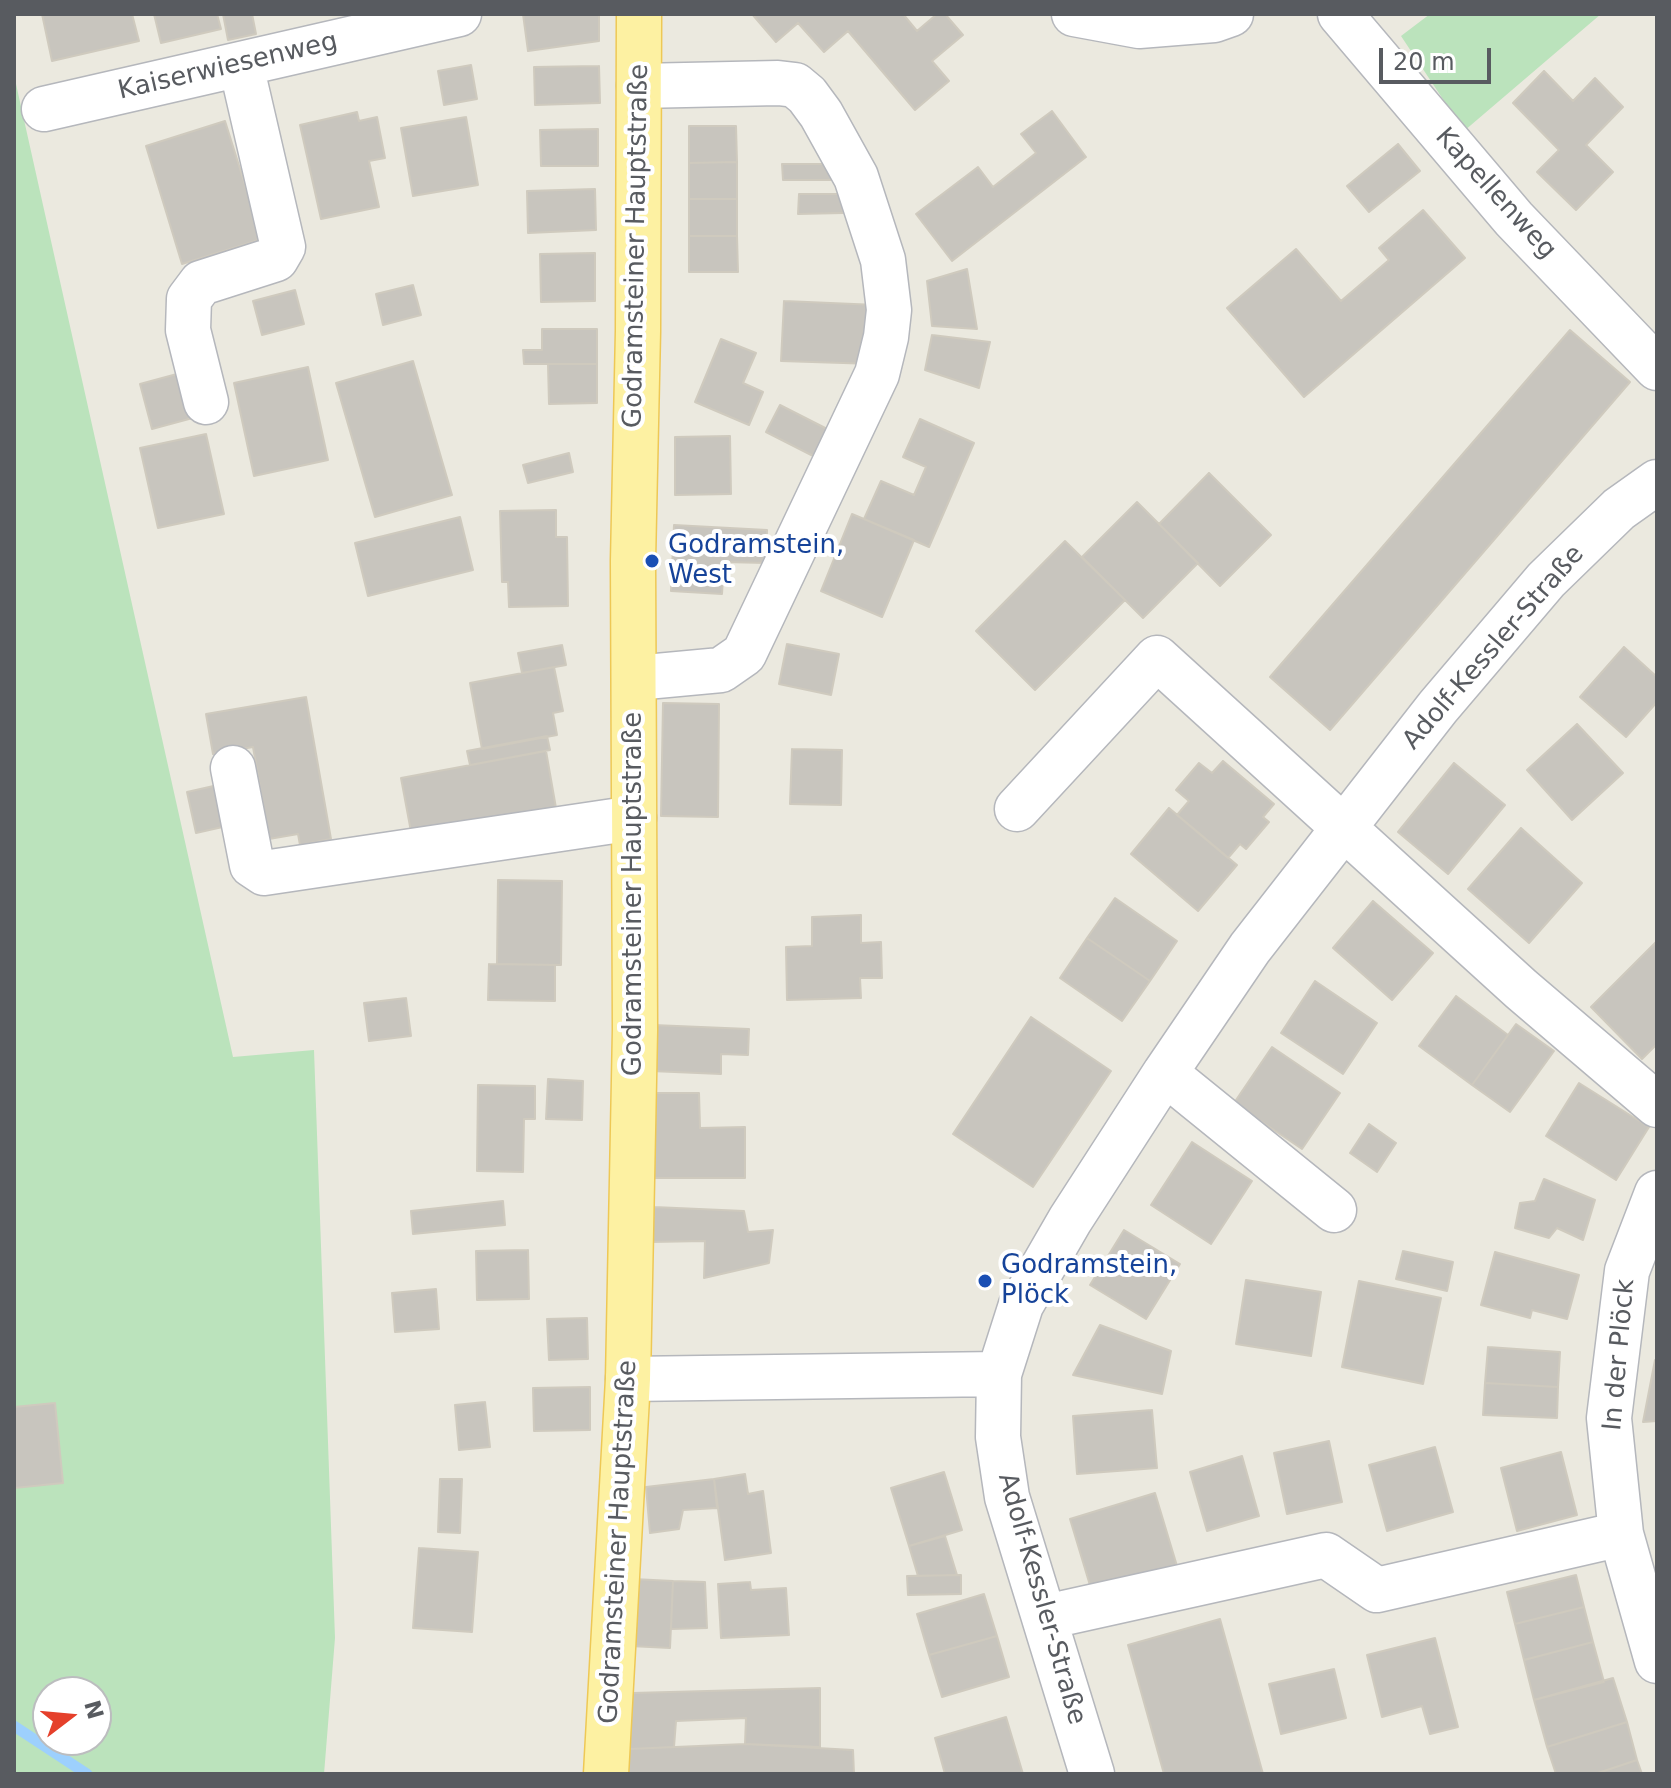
<!DOCTYPE html>
<html>
<head>
<meta charset="utf-8">
<style>
	body { margin:0 }
	#map { position:relative; width:1671px; height:1788px; overflow:hidden; background:#ebe9df; font-family:"DejaVu Sans",sans-serif }
	canvas { display:block }
	.frame { position:absolute; inset:0; border:16px solid #585b60; pointer-events:none }
	.north { position:absolute; left:32px; top:1676px; width:80px; height:80px; box-sizing:border-box; background:#fff; border:2px solid #bcbdbf; border-radius:50%; rotate:74deg; font-size:22px; font-weight:700; line-height:32px; text-align:center; color:#585b60 }
	.north::after { content:''; display:block; margin:auto; width:28px; height:36px; background:#e5402b; clip-path:polygon(50% 0,100% 100%,50% 72%,0 100%) }
	.scale { position:absolute; left:1379px; top:48px; width:112px; height:36px; box-sizing:border-box; border:4px solid #585b60; border-top:0; padding-left:10px; font-size:24px; line-height:28px; white-space:nowrap; color:#585b60; -webkit-text-stroke:6px #fff; paint-order:stroke }
</style>
</head>
<body>
<div id="map">
<canvas width="1671" height="1788"></canvas>
<div class="frame"></div>
<div class="north">N</div>
<div class="scale">20 m</div>
</div>
<script>
const ctx = document.querySelector('canvas').getContext('2d');
ctx.lineJoin = 'round';
function fillPath(path, color) { ctx.fillStyle = color; ctx.fill(path, 'evenodd'); }
const toPath = rows => new Path2D(rows.map(r => 'M' + r).join(''));
function stroke(path, color, width, dash) { ctx.strokeStyle = color; ctx.lineWidth = width; ctx.lineCap = dash ? 'butt' : 'round'; ctx.setLineDash(dash || []); ctx.stroke(path); }
function drawText(font, color, halo, rows, align = 'center') {
  ctx.font = font + ' "DejaVu Sans",sans-serif'; ctx.lineWidth = 8; ctx.setLineDash([]); ctx.textBaseline = 'middle'; ctx.strokeStyle = halo; ctx.fillStyle = color; for (const [text, x, y, turn = 0] of rows) {
    ctx.save(); ctx.translate(x, y); ctx.rotate((+turn || 0) * Math.PI / 180); ctx.textAlign = isNaN(turn) ? turn : align; if (halo) ctx.strokeText(text, 0, 0); ctx.fillText(text, 0, 0); ctx.restore();
  }
}
const green = toPath([
	[1430,14,1601,14,1464,131,1401,36],
	[14,75,233,1057,314,1050,335,1638,324,1774,14,1774],
	[48,1692,96,1692,96,1740,48,1740]
]);
const stream = toPath([
	[14,1726,87,1774]
]);
const building = toPath([
	[42,14,132,14,139,41,52,61,42,14],
	[154,14,217,14,221,29,161,43,154,14],
	[223,14,252,14,256,34,228,40,223,14],
	[523,14,599,14,599,41,528,51,523,14],
	[752,14,903,14,917,31,937,14,945,14,963,35,932,61,949,81,915,110,848,31,824,52,798,23,776,42,752,14],
	[471,65,477,99,444,105,438,71,471,65],
	[599,66,600,103,535,105,534,67,599,66],
	[1544,71,1573,101,1595,78,1623,107,1586,145,1613,172,1576,210,1537,172,1559,150,1513,103,1544,71],
	[1052,111,1086,157,952,261,916,214,978,167,993,187,1036,153,1021,134,1052,111],
	[357,112,359,121,377,117,385,158,369,161,379,207,321,219,300,125,357,112],
	[466,117,478,185,413,196,401,128,466,117],
	[225,121,262,239,182,264,146,146,225,121],
	[689,126,736,126,737,162,689,163,689,126],
	[598,129,598,166,541,166,540,130,598,129],
	[1398,144,1420,171,1369,212,1347,186,1398,144],
	[737,162,737,199,689,199,689,163,737,162],
	[782,164,830,164,831,180,783,180,782,164],
	[595,189,596,230,528,233,527,191,595,189],
	[799,194,842,194,843,213,798,214,799,194],
	[689,199,737,199,737,236,689,236,689,199],
	[1423,210,1465,258,1304,397,1227,308,1296,249,1341,301,1389,260,1379,248,1423,210],
	[689,236,737,236,738,272,689,272,689,236],
	[595,253,595,301,541,302,540,254,595,253],
	[967,269,977,329,932,326,927,281,967,269],
	[413,285,421,315,383,325,376,294,413,285],
	[295,290,304,324,262,335,253,301,295,290],
	[784,301,877,305,874,364,781,361,784,301],
	[542,329,597,329,597,364,524,364,523,350,542,350,542,329],
	[1570,330,1630,382,1330,730,1270,677,1570,330],
	[932,335,990,342,979,388,925,370,932,335],
	[721,339,756,353,743,383,763,392,749,425,695,402,721,339],
	[413,361,452,495,375,517,336,383,413,361],
	[548,364,597,364,597,403,549,404,548,364],
	[308,367,328,460,254,476,234,383,308,367],
	[188,371,200,416,152,429,140,384,188,371],
	[780,405,837,434,823,461,766,432,780,405],
	[920,419,974,443,929,547,864,519,881,481,914,495,926,467,903,457,920,419],
	[206,434,224,514,158,528,140,448,206,434],
	[730,436,731,494,675,495,675,437,730,436],
	[569,453,573,472,528,483,523,465,569,453],
	[1209,473,1271,535,1220,586,1159,524,1209,473],
	[1137,502,1198,563,1143,618,1082,557,1137,502],
	[556,510,556,537,567,537,568,606,509,607,508,582,502,582,500,511,556,510],
	[852,514,914,540,882,617,821,591,852,514],
	[460,517,473,570,368,596,355,543,460,517],
	[674,525,767,530,766,563,724,562,722,594,671,591,674,525],
	[1065,541,1125,600,1035,690,976,631,1065,541],
	[787,644,839,654,831,695,779,684,787,644],
	[562,645,566,665,522,673,518,653,562,645],
	[1624,647,1657,677,1657,702,1626,737,1580,697,1624,647],
	[554,667,563,711,553,713,557,735,482,749,470,683,554,667],
	[306,697,331,839,300,845,298,834,269,839,253,747,213,754,206,714,306,697],
	[663,703,719,704,718,817,661,816,663,703],
	[1577,724,1623,773,1572,820,1527,770,1577,724],
	[547,736,550,750,470,765,467,751,547,736],
	[792,749,842,750,841,805,790,804,792,749],
	[546,751,556,808,412,837,401,778,546,751],
	[1223,761,1274,804,1263,817,1269,822,1246,849,1240,844,1228,858,1177,815,1189,801,1176,790,1199,763,1212,773,1223,761],
	[1454,763,1505,805,1448,874,1398,832,1454,763],
	[218,785,227,826,196,833,187,792,218,785],
	[1169,808,1237,865,1198,911,1131,854,1169,808],
	[1521,828,1582,883,1529,943,1468,889,1521,828],
	[498,880,562,881,561,965,497,964,498,880],
	[1115,898,1177,941,1150,981,1087,938,1115,898],
	[1373,901,1433,953,1392,1000,1333,948,1373,901],
	[861,915,861,943,881,942,882,978,860,978,861,998,787,1000,786,947,812,946,812,917,861,915],
	[1087,938,1150,981,1122,1021,1060,978,1087,938],
	[1657,941,1657,1044,1642,1059,1591,1007,1657,941],
	[489,964,555,965,555,1001,488,1000,489,964],
	[1315,981,1377,1023,1343,1074,1281,1033,1315,981],
	[1456,996,1508,1035,1472,1085,1419,1046,1456,996],
	[406,998,411,1036,369,1041,364,1003,406,998],
	[1031,1017,1111,1071,1033,1187,953,1134,1031,1017],
	[1516,1024,1554,1051,1510,1112,1472,1085,1516,1024],
	[653,1025,749,1029,748,1055,721,1054,721,1074,651,1071,653,1025],
	[1272,1047,1340,1093,1302,1149,1234,1103,1272,1047],
	[548,1079,583,1081,582,1120,546,1119,548,1079],
	[1579,1083,1649,1127,1616,1180,1546,1136,1579,1083],
	[478,1085,535,1086,535,1119,524,1119,523,1172,477,1171,478,1085],
	[654,1093,699,1093,700,1128,745,1127,745,1178,654,1178,654,1093],
	[1369,1124,1396,1143,1377,1172,1350,1153,1369,1124],
	[1192,1142,1252,1181,1211,1244,1151,1205,1192,1142],
	[1544,1179,1595,1200,1583,1240,1557,1228,1549,1238,1515,1228,1520,1203,1535,1201,1544,1179],
	[503,1201,505,1225,413,1234,411,1211,503,1201],
	[654,1207,744,1211,748,1232,773,1230,769,1263,704,1278,705,1241,651,1242,654,1207],
	[1124,1230,1180,1264,1146,1319,1090,1285,1124,1230],
	[528,1250,529,1299,477,1300,476,1251,528,1250],
	[1403,1251,1453,1262,1447,1291,1396,1279,1403,1251],
	[1495,1252,1579,1275,1567,1319,1532,1310,1530,1318,1481,1305,1495,1252],
	[1246,1280,1321,1292,1311,1356,1236,1344,1246,1280],
	[1359,1281,1441,1298,1423,1384,1342,1367,1359,1281],
	[436,1289,439,1329,395,1332,392,1293,436,1289],
	[587,1318,588,1359,549,1360,547,1319,587,1318],
	[1100,1325,1171,1351,1162,1394,1073,1375,1100,1325],
	[1488,1347,1560,1352,1558,1387,1485,1383,1488,1347],
	[1655,1360,1657,1360,1657,1421,1643,1422,1655,1360],
	[1485,1383,1558,1387,1557,1418,1483,1415,1485,1383],
	[590,1387,590,1430,534,1431,533,1388,590,1387],
	[485,1402,490,1447,459,1450,455,1405,485,1402],
	[55,1403,63,1483,14,1488,14,1407,55,1403],
	[1152,1410,1157,1468,1077,1474,1073,1416,1152,1410],
	[1329,1441,1342,1502,1287,1514,1274,1453,1329,1441],
	[1435,1447,1453,1512,1387,1531,1369,1465,1435,1447],
	[1561,1452,1577,1515,1517,1531,1501,1468,1561,1452],
	[1242,1456,1259,1516,1207,1531,1190,1472,1242,1456],
	[944,1472,962,1530,909,1546,891,1488,944,1472],
	[745,1474,748,1494,763,1491,771,1553,725,1560,714,1479,745,1474],
	[440,1479,462,1479,460,1533,438,1532,440,1479],
	[714,1479,717,1508,683,1510,679,1529,650,1533,646,1487,714,1479],
	[1155,1493,1177,1566,1092,1592,1070,1519,1155,1493],
	[945,1536,957,1575,918,1576,909,1546,945,1536],
	[419,1548,478,1552,472,1632,413,1628,419,1548],
	[961,1575,961,1594,908,1595,907,1576,961,1575],
	[1576,1575,1584,1607,1515,1624,1507,1592,1576,1575],
	[633,1579,673,1581,670,1648,630,1646,633,1579],
	[673,1581,705,1582,707,1628,671,1629,673,1581],
	[750,1582,751,1590,786,1588,789,1635,721,1638,718,1584,750,1582],
	[984,1594,997,1636,929,1655,917,1614,984,1594],
	[1584,1607,1593,1642,1524,1660,1515,1624,1584,1607],
	[1220,1619,1263,1774,1164,1774,1128,1645,1220,1619],
	[997,1636,1009,1677,942,1697,929,1655,997,1636],
	[1435,1638,1458,1727,1430,1734,1422,1706,1382,1717,1367,1655,1435,1638],
	[1593,1642,1604,1682,1534,1700,1524,1660,1593,1642],
	[1334,1669,1346,1718,1281,1734,1269,1684,1334,1669],
	[1613,1678,1627,1722,1547,1747,1534,1700,1613,1678],
	[820,1688,820,1747,745,1744,746,1718,676,1721,674,1747,629,1749,632,1693,820,1688],
	[1006,1717,1023,1774,945,1774,935,1738,1006,1717],
	[1627,1722,1637,1760,1595,1774,1556,1774,1547,1747,1627,1722],
	[745,1744,853,1750,854,1774,627,1774,629,1749,745,1744],
	[1637,1760,1642,1774,1595,1774,1637,1760]
]);
const minor = toPath([
	[1074,14,1139,26,1214,20,1231,14],
	[1340,14,1514,219,1657,368],
	[44,109,459,14],
	[206,402,188,330,189,299,201,283,276,259,283,247,241,65],
	[635,678,721,670,744,654,877,374,886,337,889,310,883,260,856,177,821,114,807,95,795,85,778,83,639,86],
	[233,768,252,865,264,873,634,818],
	[1017,809,1157,658,1521,989,1657,1105],
	[1165,1073,1334,1210],
	[1657,1193,1627,1271,1609,1418,1621,1534,1657,1661],
	[628,1379,999,1374],
	[1046,1617,1326,1555,1377,1590,1621,1534],
	[1092,1774,1007,1497,998,1437,999,1374,1021,1305,1070,1220,1165,1073,1250,948,1438,707,1546,580,1619,509,1657,482]
]);
const major = toPath([
	[606,1774,628,1379,635,1030,633,561,638,331,639,14]
]);
const markers = [
	[652,561,8,"#1a4fb4"],
	[985,1281,8,"#1a4fb4"]
];
const streetNames = [
	["Kaiserwiesenweg",228,67,-13],
	["Kapellenweg",1495,194,48],
	["Godramsteiner Hauptstraße",637,246,-89],
	["Adolf-Kessler-Straße",1494,648,-49],
	["Godramsteiner Hauptstraße",634,894,-90],
	["In der Plöck",1620,1355,-85],
	["Godramsteiner Hauptstraße",619,1542,-87],
	["Adolf-Kessler-Straße",1041,1599,74]
];
const transitNames = [
	["Godramstein,",668,546],
	["West",668,576],
	["Godramstein,",1001,1266],
	["Plöck",1001,1296]
];
fillPath(green, '#bbe3bc');
stroke(stream, '#9dd0fd', 11);
fillPath(building, '#c8c5be');
stroke(building, '#cfcabe', 2);
stroke(minor, '#b5b7bc', 47);
stroke(major, '#eec855', 47);
stroke(minor, '#fff', 44);
stroke(major, '#fdf1a2', 44);
for (const [x, y, r, color] of markers) { const dot = new Path2D(); dot.arc(x, y, r, 0, 2 * Math.PI); ctx.fillStyle = color; ctx.fill(dot); stroke(dot, '#fff', 3); }
drawText('26px', '#585b60', '#fff', streetNames);
drawText('26px', '#164399', '#fff', transitNames, 'left');
</script>
</body>
</html>
